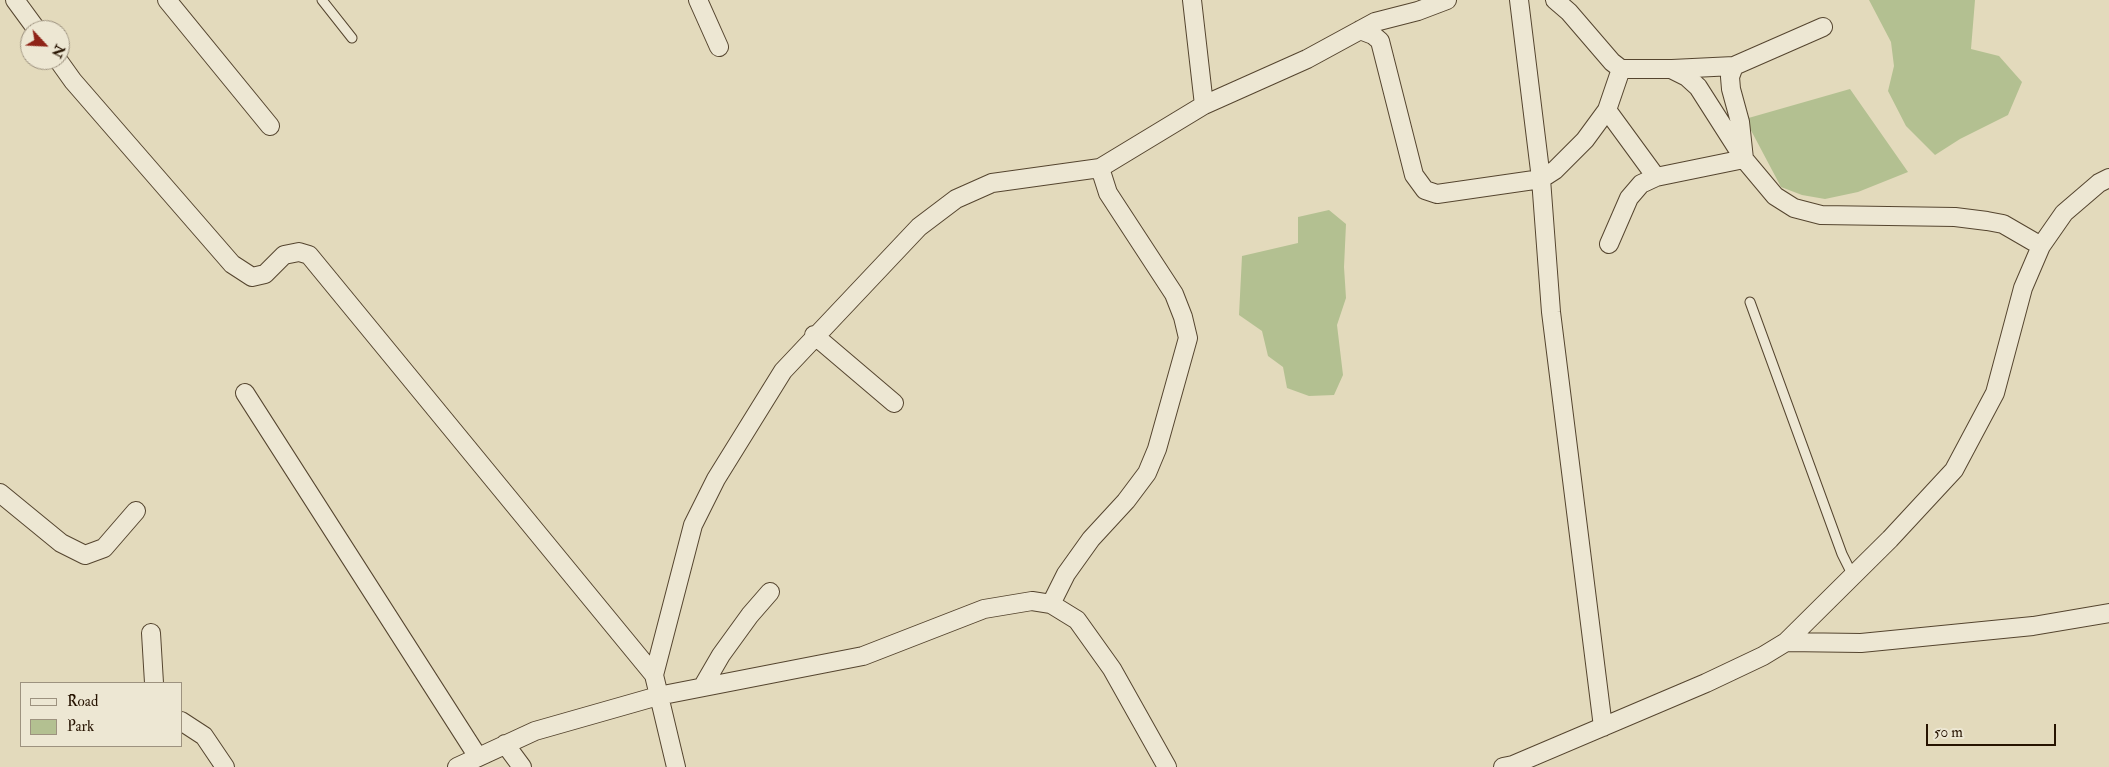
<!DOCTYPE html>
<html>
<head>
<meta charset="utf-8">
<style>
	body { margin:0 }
	#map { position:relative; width:2109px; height:767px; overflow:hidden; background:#e3dabc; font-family:"IM FELL Double Pica",serif }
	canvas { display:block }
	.legend { position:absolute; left:20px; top:682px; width:162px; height:65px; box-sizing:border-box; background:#ede7d3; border:1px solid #9d927f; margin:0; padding:6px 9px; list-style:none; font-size:15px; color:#261300 }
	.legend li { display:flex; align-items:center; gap:10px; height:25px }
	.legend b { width:25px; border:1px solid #9d927f }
	.north { position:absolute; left:20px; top:20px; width:50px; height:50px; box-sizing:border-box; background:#ede7d3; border:1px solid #9d927f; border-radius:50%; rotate:115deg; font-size:14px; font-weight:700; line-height:20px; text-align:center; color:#261300 }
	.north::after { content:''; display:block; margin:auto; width:18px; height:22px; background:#8f2418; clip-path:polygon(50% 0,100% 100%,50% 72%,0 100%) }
	.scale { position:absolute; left:1926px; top:724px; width:130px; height:22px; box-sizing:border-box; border:2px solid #261300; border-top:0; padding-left:6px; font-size:15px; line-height:18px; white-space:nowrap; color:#261300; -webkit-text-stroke:4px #ede7d3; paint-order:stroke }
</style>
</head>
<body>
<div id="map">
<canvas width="2109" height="767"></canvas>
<ul class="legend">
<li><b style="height:6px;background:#ede7d3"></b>Road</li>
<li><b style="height:14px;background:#b3c091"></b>Park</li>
</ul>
<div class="north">N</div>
<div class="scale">50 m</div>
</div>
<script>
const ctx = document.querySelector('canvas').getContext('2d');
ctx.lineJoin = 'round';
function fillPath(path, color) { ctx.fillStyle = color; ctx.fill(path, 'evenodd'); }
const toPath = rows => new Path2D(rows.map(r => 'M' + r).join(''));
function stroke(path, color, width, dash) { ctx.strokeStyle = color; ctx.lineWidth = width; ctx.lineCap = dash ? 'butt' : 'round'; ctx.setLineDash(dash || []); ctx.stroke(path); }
const green = toPath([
	[1869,0,1975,0,1971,49,1999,56,2022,82,2008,115,1960,139,1935,155,1906,126,1888,91,1894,66,1891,42],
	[1850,89,1908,172,1858,192,1825,199,1802,195,1781,187,1745,119],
	[1329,210,1346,224,1344,267,1346,298,1337,325,1343,375,1334,395,1309,396,1287,388,1283,367,1268,356,1262,331,1239,315,1242,256,1298,243,1298,217]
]);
const lane = toPath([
	[322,0,352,38],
	[1750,302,1842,554,1853,576]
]);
const street = toPath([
	[15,0,37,30],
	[167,0,270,126],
	[698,0,719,47],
	[1519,0,1541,179,1551,312,1603,727],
	[1555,0,1569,12,1612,62,1621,69,1671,69,1687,77,1698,87,1744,159,1775,196,1794,208,1821,215,1955,217,1987,221,2003,224,2041,246],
	[1360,30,1373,35,1380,41,1414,175,1425,190,1437,194,1541,179,1555,170,1585,140,1607,110,1621,69],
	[58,60,73,81,232,264,252,277,265,274,284,255,299,252,309,255,654,675],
	[1672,69,1734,66],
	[1204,105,1307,59,1375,22,1418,11,1447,0],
	[1607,110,1656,177],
	[1609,244,1629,198,1641,184,1656,177,1744,159,1740,122,1731,89,1730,77,1734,66,1823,27],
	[814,335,894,403],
	[245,393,478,757],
	[0,493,61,543,85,555,104,548,136,511],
	[1051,604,1066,574,1091,539,1126,501,1147,473,1157,449,1188,338,1183,317,1174,294,1108,193,1100,168],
	[151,633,154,683],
	[1786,642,1861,643,2033,626,2109,613],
	[703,686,721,655,750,615,770,592],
	[181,721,204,736,225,767],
	[505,744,522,767],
	[457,767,535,731,658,696,863,656,984,609,1032,601,1051,604,1077,620,1112,669,1167,767],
	[676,767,654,675,693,525,716,479,783,371,919,227,956,199,992,183,1100,168,1204,105,1192,0],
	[1503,767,1513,765,1706,683,1763,656,1786,642,1890,539,1954,470,1995,393,2023,288,2041,246,2064,213,2099,183,2109,178]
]);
fillPath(green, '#b3c091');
stroke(lane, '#55452f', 11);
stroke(street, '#55452f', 20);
stroke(lane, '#ede7d3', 9);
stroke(street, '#ede7d3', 18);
</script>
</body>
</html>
